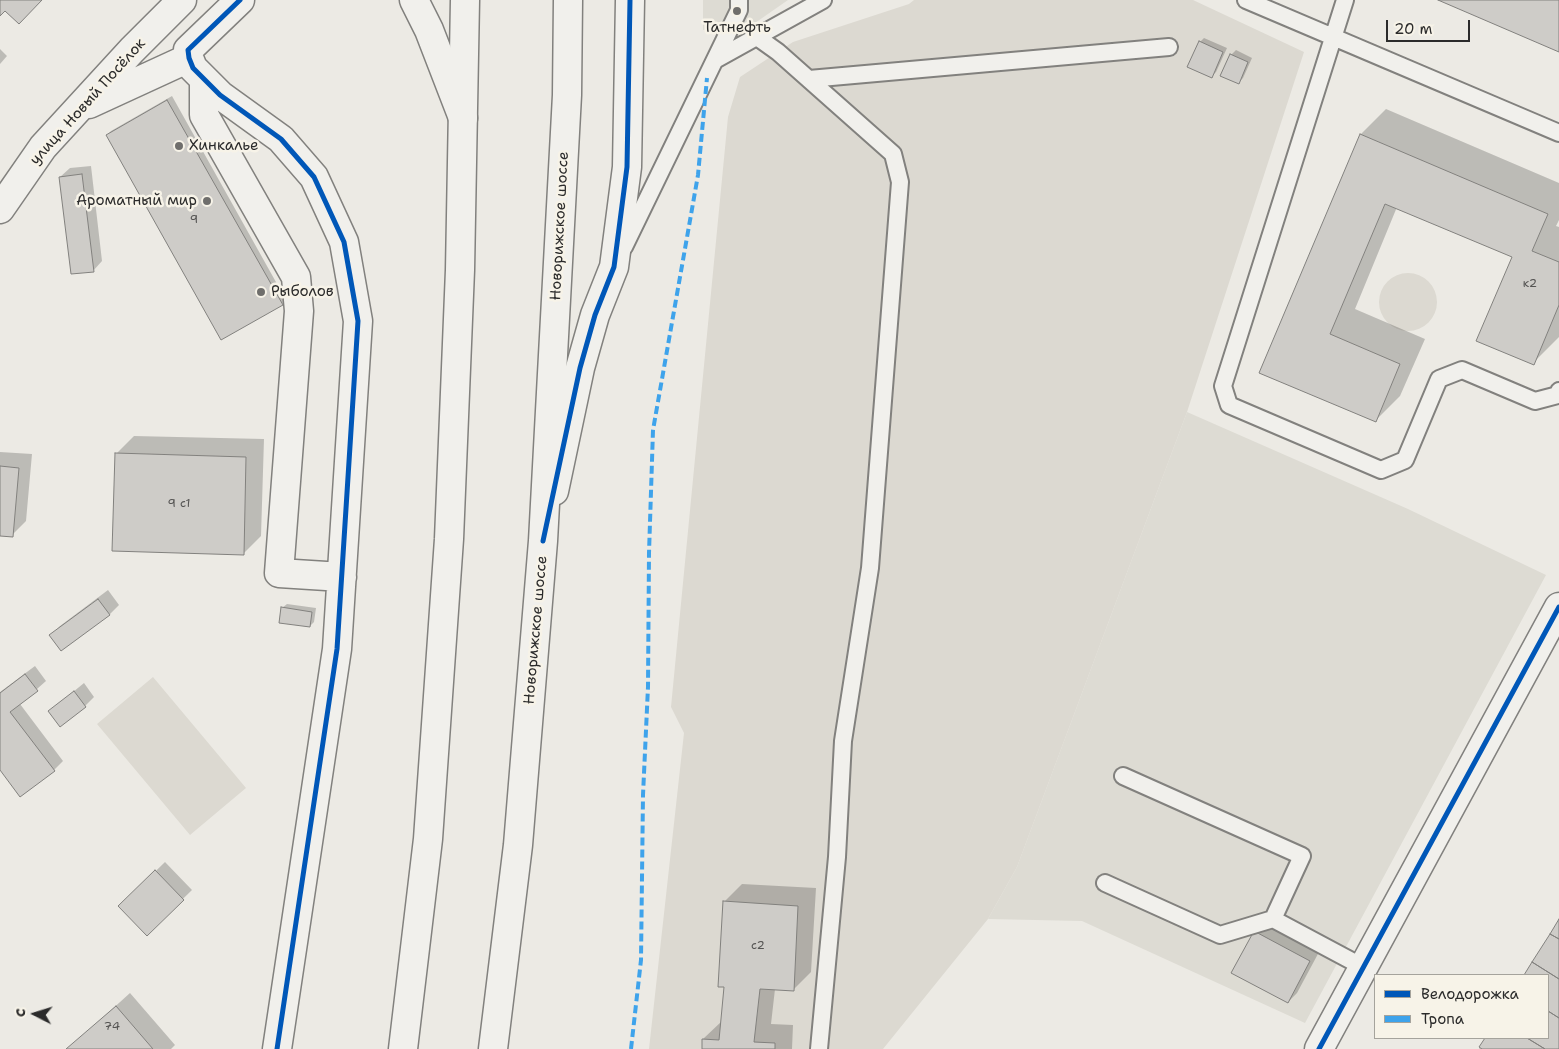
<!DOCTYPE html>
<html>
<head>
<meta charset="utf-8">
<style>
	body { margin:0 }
	#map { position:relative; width:1559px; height:1049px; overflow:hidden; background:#eceae4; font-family:"Shantell Sans",sans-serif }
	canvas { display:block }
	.legend { position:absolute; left:1374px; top:974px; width:175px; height:65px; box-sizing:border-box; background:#f7f3e8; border:1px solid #a5a39c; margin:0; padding:6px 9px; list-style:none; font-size:15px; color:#2b2b2b }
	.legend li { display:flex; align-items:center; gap:10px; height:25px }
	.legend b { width:25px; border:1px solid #a5a39c }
	.north { position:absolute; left:10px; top:989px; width:50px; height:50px; -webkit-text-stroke:4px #f7f3e8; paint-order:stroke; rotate:275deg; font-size:14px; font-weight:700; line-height:20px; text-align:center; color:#2b2b2b }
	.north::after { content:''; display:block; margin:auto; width:18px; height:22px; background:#2b2b2b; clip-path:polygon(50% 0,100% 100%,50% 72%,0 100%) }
	.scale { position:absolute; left:1386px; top:20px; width:84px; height:22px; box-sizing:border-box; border:2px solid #2b2b2b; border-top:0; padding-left:6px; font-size:15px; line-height:18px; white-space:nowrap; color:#2b2b2b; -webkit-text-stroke:4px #f7f3e8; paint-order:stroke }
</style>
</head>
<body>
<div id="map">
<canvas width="1559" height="1049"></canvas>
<ul class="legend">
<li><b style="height:6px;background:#0057b8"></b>Велодорожка</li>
<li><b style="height:6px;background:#3ea3eb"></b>Тропа</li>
</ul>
<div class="north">С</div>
<div class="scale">20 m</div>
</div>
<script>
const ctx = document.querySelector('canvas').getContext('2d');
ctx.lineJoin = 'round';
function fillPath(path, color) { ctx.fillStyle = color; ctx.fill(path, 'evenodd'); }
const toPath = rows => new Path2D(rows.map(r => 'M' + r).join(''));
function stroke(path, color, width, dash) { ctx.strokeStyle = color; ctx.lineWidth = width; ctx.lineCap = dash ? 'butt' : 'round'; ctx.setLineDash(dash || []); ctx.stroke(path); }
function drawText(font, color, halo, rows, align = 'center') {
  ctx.font = font + ' "Shantell Sans",sans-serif'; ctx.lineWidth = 5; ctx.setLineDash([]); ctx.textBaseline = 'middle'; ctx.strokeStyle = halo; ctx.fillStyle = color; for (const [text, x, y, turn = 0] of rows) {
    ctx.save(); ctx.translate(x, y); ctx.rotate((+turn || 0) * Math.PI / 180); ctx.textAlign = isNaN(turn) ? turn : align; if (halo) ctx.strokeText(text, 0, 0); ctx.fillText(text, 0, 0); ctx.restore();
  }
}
const built = toPath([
	[703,0,788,0,755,23,703,30],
	[1187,412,1408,509,1546,575,1305,1023,1082,921,988,919,1017,867]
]);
const green = toPath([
	[914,0,1193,0,1304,52,1187,412,1017,867,988,919,883,1049,649,1049,684,733,671,707,728,117,740,77,793,42,909,4],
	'1379 302a29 29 0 1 1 58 0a29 29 0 1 1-58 0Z',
	[153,677,246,788,190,835,97,724]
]);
const shadow = toPath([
	[1204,38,1227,48,1216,72,1212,76,1200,42],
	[0,49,7,56,0,64],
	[1236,50,1252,58,1243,78,1238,83,1231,55],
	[172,96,286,300,282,304,107,135,111,131],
	[1386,109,1559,183,1559,220,1556,226,1559,227,1559,337,1533,363,1513,256,1397,207,1355,309,1425,339,1400,396,1375,421,1261,372,1361,134],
	[91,166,102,261,93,271,60,177,70,168],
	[134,436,264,439,261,536,243,554,116,454],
	[0,452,32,454,26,521,12,535,0,534],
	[108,590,119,605,110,614,61,649,51,635,60,626],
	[287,604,316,608,314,622,310,626,282,608],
	[35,666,46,681,20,704,63,761,54,770,0,768,0,692],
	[84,683,94,697,85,706,50,711],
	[165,862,192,890,147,934,120,906],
	[742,884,816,888,811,972,793,990,775,989,771,1024,793,1025,792,1049,703,1049,703,1039,722,1021,725,986,724,902],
	[1559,921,1559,1049,1479,1049,1486,1038,1548,1038,1548,975,1525,975],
	[1264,922,1319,952,1297,993,1288,1002,1255,931],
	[130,993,175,1045,171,1049,68,1049]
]);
const building = toPath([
	[0,0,42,0,19,24,5,11,0,16,0,0],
	[1438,0,1559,0,1559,52,1438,0],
	[1199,41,1223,52,1212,78,1187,67,1199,41],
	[1230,54,1248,62,1239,84,1220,76,1230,54],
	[167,100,283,305,221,340,106,135,167,100],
	[1360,134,1548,214,1532,251,1559,262,1559,305,1534,365,1476,341,1512,257,1385,204,1330,334,1400,364,1376,422,1259,373,1360,134],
	[82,174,94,272,71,274,59,177,82,174],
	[115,453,246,457,244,555,112,551,115,453],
	[0,466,19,468,13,537,0,536,0,466],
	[98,599,110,615,61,651,49,635,98,599],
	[281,607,312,612,310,627,279,623,281,607],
	[25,674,38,691,10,712,55,771,20,797,0,770,0,693,25,674],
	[74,691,86,707,60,727,48,711,74,691],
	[155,870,184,900,147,936,118,906,155,870],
	[723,901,798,906,794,991,760,989,754,1042,775,1043,775,1049,702,1049,702,1039,719,1040,724,987,718,987,723,901],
	[1559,919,1559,939,1550,934,1559,919],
	[1254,931,1310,961,1288,1003,1231,973,1254,931],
	[1550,934,1559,939,1559,979,1532,962,1550,934],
	[1532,962,1559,979,1559,1018,1548,1011,1548,975,1524,975,1532,962],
	[116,1006,153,1049,66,1049,116,1006],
	[1548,1011,1559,1018,1559,1049,1545,1049,1527,1038,1548,1038,1548,1011],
	[1485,1038,1527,1038,1545,1049,1482,1049,1479,1047,1485,1038]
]);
const lane = toPath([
	[1246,0,1559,133],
	[1345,0,1223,386,1229,405,1381,470,1405,460,1439,379,1462,370,1535,401,1558,395,1559,391],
	[757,37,778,52,893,154,900,182,870,568,843,741,837,857,819,1049],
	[715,60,823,0],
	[809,79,1169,47],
	[624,247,739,10,739,0],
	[1123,776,1302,856,1273,919],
	[1105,883,1220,935,1273,919,1363,967]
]);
const street = toPath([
	[240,0,188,50,189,58,193,68,220,95,281,139,314,177,344,242,358,321,337,649,277,1049],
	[414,0,429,30,463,118],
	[204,79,204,115,296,277,299,311,279,573,342,577],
	[89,104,189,58],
	[0,209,43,147,132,50,182,0],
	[554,491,580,368,595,315,614,267,627,167,630,0]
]);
const secondary = toPath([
	[1319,1049,1559,607]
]);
const highway = toPath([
	[403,1049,428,839,449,539,460,270,465,0],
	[493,1049,518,845,543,541,567,95,568,0]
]);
const quiet = toPath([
	[631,1049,641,960,643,795,648,687,649,553,653,430,698,175,707,78]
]);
const cycleway = toPath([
	[240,0,188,50,189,58,193,68,220,95,281,139,314,177,344,242,358,321,337,649,277,1049],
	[543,541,580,368,595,315,614,267,627,167,630,0],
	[1319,1049,1559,607]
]);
const markers = [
	[737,11,5,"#6f6e6c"],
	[179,146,5,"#6f6e6c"],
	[207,201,5,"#6f6e6c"],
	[261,292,5,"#6f6e6c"]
];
const numberNames = [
	["9",194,220],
	["к2",1530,284],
	["9 с1",179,504],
	["с2",758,946],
	["74",112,1027]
];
const poiNames = [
	["Татнефть",737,28,"center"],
	["Хинкалье",189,146],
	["Ароматный мир",197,201,"right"],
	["Рыболов",271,292]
];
const streetNames = [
	["улица Новый Посёлок",88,102,-48],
	["Новорижское шоссе",560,226,-87],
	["Новорижское шоссе",536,630,-85]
];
fillPath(built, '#dddbd3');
fillPath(green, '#dcd9d1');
fillPath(shadow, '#0003');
fillPath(building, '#ceccc8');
stroke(building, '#82817e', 1);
stroke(lane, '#82817e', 20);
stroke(street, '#82817e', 31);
stroke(secondary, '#82817e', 31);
stroke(highway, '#82817e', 31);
stroke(lane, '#f1f0ec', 16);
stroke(street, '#f1f0ec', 28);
stroke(secondary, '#f1f0ec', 28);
stroke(highway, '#f1f0ec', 28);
stroke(quiet, '#3ea3eb', 4, [8, 4]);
stroke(cycleway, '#0057b8', 5);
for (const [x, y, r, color] of markers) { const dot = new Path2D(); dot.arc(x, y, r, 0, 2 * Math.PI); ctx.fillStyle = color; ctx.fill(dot); stroke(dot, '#f7f3e8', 2); }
drawText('12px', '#545352', null, numberNames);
drawText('15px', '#2b2b2b', '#f7f3e8', poiNames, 'left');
drawText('15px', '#2b2b2b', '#f7f3e8', streetNames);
</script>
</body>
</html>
